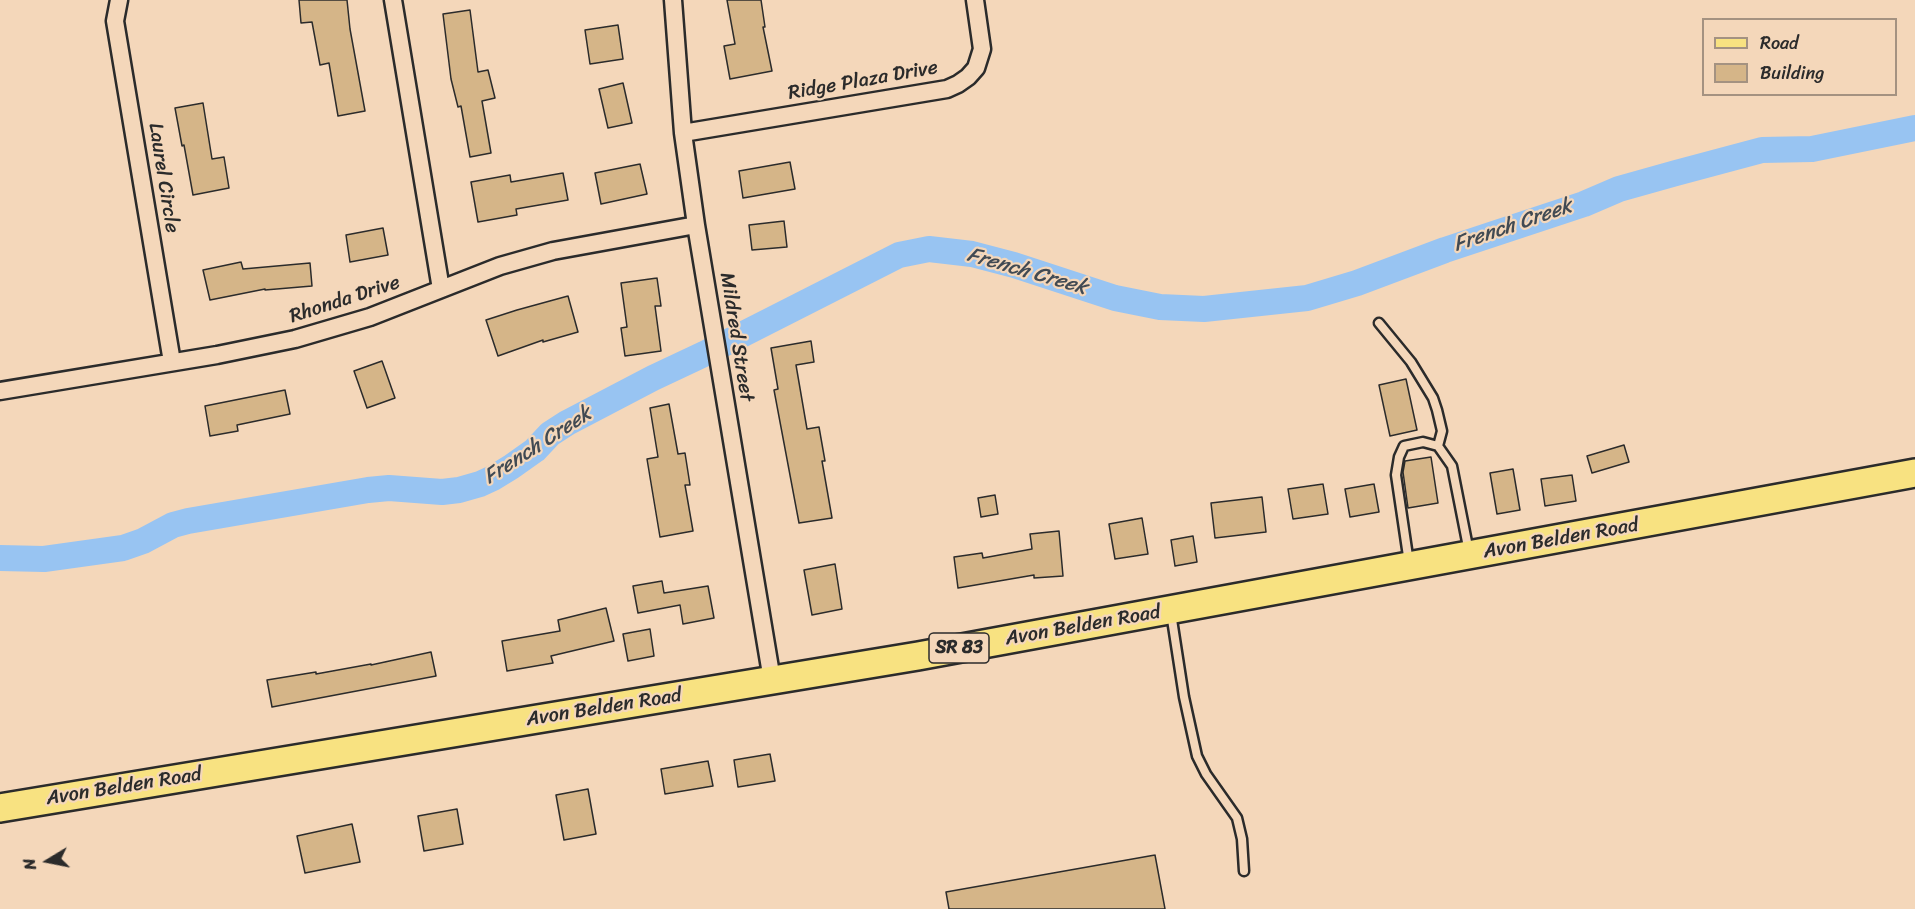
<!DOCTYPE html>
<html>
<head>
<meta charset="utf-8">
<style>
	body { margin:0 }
	#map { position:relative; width:1915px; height:909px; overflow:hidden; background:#f4d7ba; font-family:Sriracha,sans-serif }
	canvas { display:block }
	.legend { position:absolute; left:1702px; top:18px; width:195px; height:78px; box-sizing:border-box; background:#f4d7ba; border:2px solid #a49281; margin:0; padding:8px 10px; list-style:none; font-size:18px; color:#2b2b2b }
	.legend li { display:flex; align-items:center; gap:12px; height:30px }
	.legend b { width:30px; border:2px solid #a49281 }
	.north { position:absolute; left:18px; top:831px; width:60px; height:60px; -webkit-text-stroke:4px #f4d7ba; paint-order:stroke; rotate:260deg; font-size:16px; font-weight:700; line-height:24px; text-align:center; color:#2b2b2b }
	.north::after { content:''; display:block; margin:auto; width:21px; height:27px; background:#2b2b2b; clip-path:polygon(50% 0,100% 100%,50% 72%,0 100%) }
</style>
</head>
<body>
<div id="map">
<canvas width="1915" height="909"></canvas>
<ul class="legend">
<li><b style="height:8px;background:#f8e281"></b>Road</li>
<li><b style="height:16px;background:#d5b588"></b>Building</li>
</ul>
<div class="north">N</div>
</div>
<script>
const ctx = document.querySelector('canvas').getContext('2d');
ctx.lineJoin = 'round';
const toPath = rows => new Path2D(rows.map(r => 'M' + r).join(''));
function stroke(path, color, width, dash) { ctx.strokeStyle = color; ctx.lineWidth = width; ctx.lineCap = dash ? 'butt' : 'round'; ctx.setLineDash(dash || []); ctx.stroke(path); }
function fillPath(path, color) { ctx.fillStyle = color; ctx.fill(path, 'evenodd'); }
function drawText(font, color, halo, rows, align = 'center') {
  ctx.font = font + ' Sriracha,sans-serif'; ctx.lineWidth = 4.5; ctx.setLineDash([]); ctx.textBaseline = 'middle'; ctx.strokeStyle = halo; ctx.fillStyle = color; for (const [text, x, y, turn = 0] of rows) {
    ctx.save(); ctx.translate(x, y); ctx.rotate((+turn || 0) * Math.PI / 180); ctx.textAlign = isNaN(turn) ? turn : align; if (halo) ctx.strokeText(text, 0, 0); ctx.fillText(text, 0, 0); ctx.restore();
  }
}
const river = toPath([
	[0,558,44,559,123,548,143,541,173,525,188,521,368,490,389,488,442,492,459,490,480,484,493,478,511,467,535,450,550,434,567,423,653,378,704,354,899,255,929,249,972,254,1014,265,1115,298,1160,307,1204,309,1307,298,1357,283,1445,250,1584,204,1619,189,1676,173,1762,150,1812,149,1915,128]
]);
const building = toPath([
	[299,0,347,0,350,29,365,111,338,116,329,63,320,65,312,22,301,23,299,0],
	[727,0,761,0,765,27,763,27,772,71,730,79,724,46,735,44,727,0],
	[470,10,478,72,488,70,495,98,482,101,491,153,470,157,461,106,458,107,451,79,443,14,470,10],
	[618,25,623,59,590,64,585,30,618,25],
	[623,83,632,123,608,128,599,89,623,83],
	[203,103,212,159,224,157,229,188,193,195,184,145,182,146,175,108,203,103],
	[790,162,795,189,743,198,739,171,790,162],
	[640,164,647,194,601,204,595,173,640,164],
	[563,173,568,200,516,209,517,215,478,222,471,182,510,175,511,182,563,173],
	[784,221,787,247,752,250,749,225,784,221],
	[383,228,388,255,350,262,346,235,383,228],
	[241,262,243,269,310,263,312,286,265,290,265,289,210,300,203,270,241,262],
	[657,278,661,306,655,306,661,351,625,356,621,328,627,327,621,283,657,278],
	[568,296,578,332,543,342,543,340,498,356,486,320,517,310,568,296],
	[811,341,814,362,796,365,807,429,819,427,825,461,822,461,832,518,799,523,774,390,778,389,771,348,811,341],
	[382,361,395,398,367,408,354,371,382,361],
	[1406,379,1417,430,1390,436,1379,385,1406,379],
	[285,390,290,414,237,425,238,431,210,436,205,406,285,390],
	[669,404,678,454,685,453,690,485,685,485,693,531,660,537,647,459,658,457,650,408,669,404],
	[1624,445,1629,462,1592,473,1587,456,1624,445],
	[1431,457,1438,503,1408,508,1403,472,1405,461,1431,457],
	[1513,469,1520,510,1497,514,1490,473,1513,469],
	[1572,475,1576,501,1545,506,1541,479,1572,475],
	[1323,484,1328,514,1293,519,1288,489,1323,484],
	[1374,484,1379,512,1350,517,1345,489,1374,484],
	[995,495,998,514,981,517,978,498,995,495],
	[1262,497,1266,532,1215,538,1211,503,1262,497],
	[1142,518,1148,554,1115,559,1109,524,1142,518],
	[1059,531,1063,576,1034,578,1034,575,958,588,954,557,982,553,983,558,1032,549,1030,534,1059,531],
	[1193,536,1197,562,1175,566,1171,540,1193,536],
	[835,564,842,609,812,615,804,570,835,564],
	[662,581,664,593,708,586,714,618,683,624,680,605,638,613,633,586,662,581],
	[606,608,614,641,551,656,553,663,507,671,502,641,560,631,558,620,606,608],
	[650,629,654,656,628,661,623,634,650,629],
	[431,652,436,676,272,707,267,680,316,672,316,674,371,664,371,665,431,652],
	[770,754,775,781,738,787,734,760,770,754],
	[708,761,713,786,665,794,661,769,708,761],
	[588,789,596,834,564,840,556,795,588,789],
	[457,809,463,844,424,851,418,816,457,809],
	[352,824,360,862,305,873,297,836,352,824],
	[1155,855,1165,909,949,909,946,892,1155,855]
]);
const lane = toPath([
	[1379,323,1411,362,1433,398,1437,410,1442,431,1438,446],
	[1409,563,1396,475,1399,457,1404,446,1423,442,1438,446,1452,466,1469,552],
	[1171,613,1184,697,1197,756,1206,774,1237,818,1242,839,1244,871]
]);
const street = toPath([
	[119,0,115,21,172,362],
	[393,0,441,289],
	[673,0,683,133,696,225,772,680],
	[683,133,947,89,958,84,968,77,976,68,982,49,975,0],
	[0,391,217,355,295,339,370,317,500,266,553,251,696,225]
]);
const primary = toPath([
	[0,808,918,656,1915,473]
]);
const shields = [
	[959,648,60]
];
const shieldNames = [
	["SR 83",959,648]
];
const streetNames = [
	["Ridge Plaza Drive",863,81,-10],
	["Laurel Circle",163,178,81],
	["Rhonda Drive",345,300,-18],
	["Mildred Street",736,337,81],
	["Avon Belden Road",1561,539,-10],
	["Avon Belden Road",1083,626,-10],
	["Avon Belden Road",604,708,-9],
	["Avon Belden Road",124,787,-9]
];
const waterNames = [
	["French Creek",1513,226,-19],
	["French Creek",1027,272,16],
	["French Creek",538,446,-33]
];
stroke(river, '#98c4f2', 26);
fillPath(building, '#d5b588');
stroke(building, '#2b2b2b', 1.5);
stroke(lane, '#2b2b2b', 13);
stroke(street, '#2b2b2b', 21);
stroke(primary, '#2b2b2b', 32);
stroke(lane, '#f4d7ba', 8);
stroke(street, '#f4d7ba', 16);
stroke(primary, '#f8e281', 27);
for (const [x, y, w] of shields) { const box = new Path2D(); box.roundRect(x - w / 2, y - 15, w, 30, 4.5); ctx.fillStyle = '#f4d7ba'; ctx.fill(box); stroke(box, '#2b2b2b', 1.5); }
drawText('bold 18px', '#2b2b2b', null, shieldNames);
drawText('20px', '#2b2b2b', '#f4d7ba', streetNames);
drawText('italic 21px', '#414a53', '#f4d7ba', waterNames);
</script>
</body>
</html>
